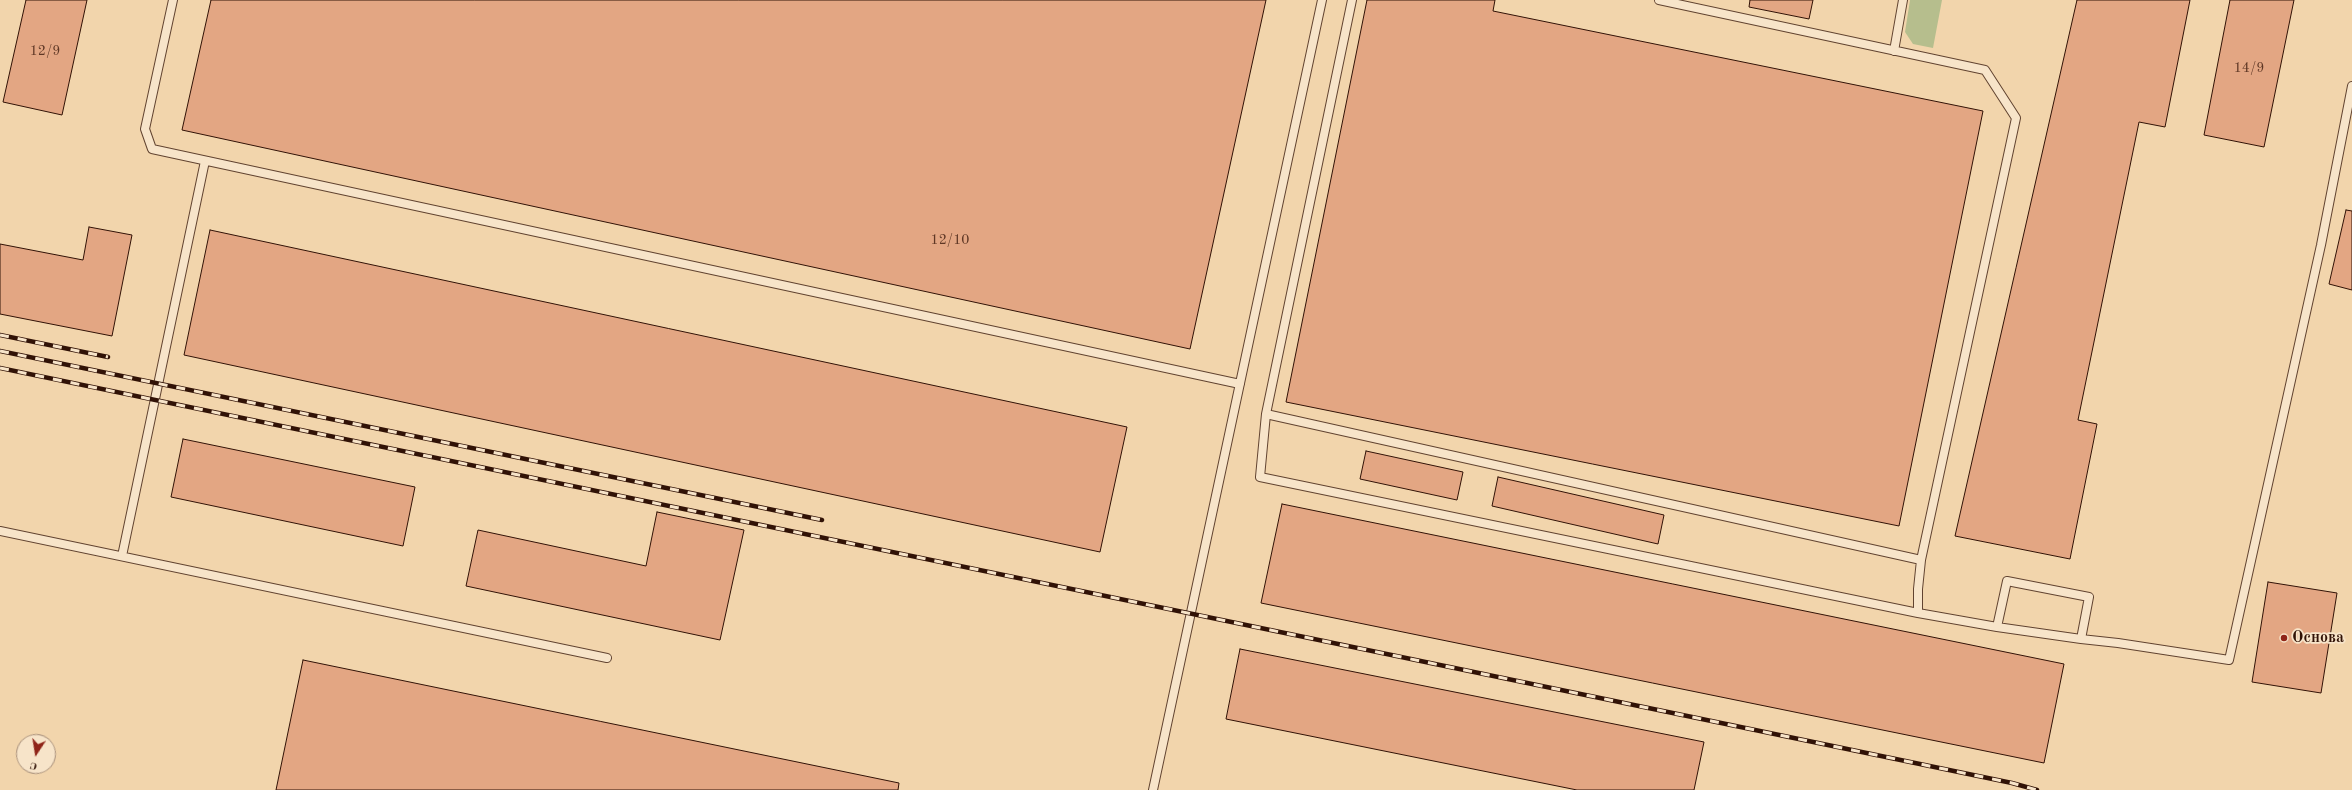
<!DOCTYPE html>
<html>
<head>
<meta charset="utf-8">
<style>
	body { margin:0 }
	#map { position:relative; width:2352px; height:790px; overflow:hidden; background:#f2d5ac; font-family:"Old Standard TT",serif }
	canvas { display:block }
	.north { position:absolute; left:16px; top:734px; width:40px; height:40px; box-sizing:border-box; background:#f7e4c9; border:1px solid #a8907b; border-radius:50%; rotate:192deg; font-size:11px; font-weight:700; line-height:16px; text-align:center; color:#311206 }
	.north::after { content:''; display:block; margin:auto; width:14px; height:18px; background:#8f2418; clip-path:polygon(50% 0,100% 100%,50% 72%,0 100%) }
</style>
</head>
<body>
<div id="map">
<canvas width="2352" height="790"></canvas>
<div class="north">С</div>
</div>
<script>
const ctx = document.querySelector('canvas').getContext('2d');
ctx.lineJoin = 'round';
function fillPath(path, color) { ctx.fillStyle = color; ctx.fill(path, 'evenodd'); }
const toPath = rows => new Path2D(rows.map(r => 'M' + r).join(''));
function stroke(path, color, width, dash) { ctx.strokeStyle = color; ctx.lineWidth = width; ctx.lineCap = dash ? 'butt' : 'round'; ctx.setLineDash(dash || []); ctx.stroke(path); }
function drawText(font, color, halo, rows, align = 'center') {
  ctx.font = font + ' "Old Standard TT",serif'; ctx.lineWidth = 3.5; ctx.setLineDash([]); ctx.textBaseline = 'middle'; ctx.strokeStyle = halo; ctx.fillStyle = color; for (const [text, x, y, turn = 0] of rows) {
    ctx.save(); ctx.translate(x, y); ctx.rotate((+turn || 0) * Math.PI / 180); ctx.textAlign = isNaN(turn) ? turn : align; if (halo) ctx.strokeText(text, 0, 0); ctx.fillText(text, 0, 0); ctx.restore();
  }
}
const green = toPath([
	[1910,0,1942,0,1933,48,1913,44,1905,32]
]);
const building = toPath([
	[26,0,87,0,62,115,3,102,26,0],
	[211,0,1266,0,1190,349,182,130,211,0],
	[1367,0,1495,0,1493,11,1983,111,1899,526,1286,402,1367,0],
	[1750,0,1813,0,1809,19,1749,7,1750,0],
	[2077,0,2190,0,2165,127,2139,122,2078,420,2097,424,2070,559,1955,536,2077,0],
	[2230,0,2294,0,2264,147,2204,135,2230,0],
	[2346,210,2352,211,2352,290,2329,284,2346,210],
	[89,227,132,235,112,336,0,314,0,244,83,260,89,227],
	[210,230,1127,427,1100,552,184,355,210,230],
	[183,439,415,487,403,546,171,497,183,439],
	[1366,451,1463,472,1457,500,1360,479,1366,451],
	[1498,477,1664,515,1658,544,1492,506,1498,477],
	[1282,504,2064,664,2044,763,1261,603,1282,504],
	[657,512,744,530,720,640,466,586,478,530,646,566,657,512],
	[2268,582,2337,593,2321,693,2252,682,2268,582],
	[1240,649,1704,742,1694,790,1577,790,1226,719,1240,649],
	[303,660,899,783,898,790,276,790,303,660]
]);
const service = toPath([
	[173,0,145,129,152,149,1240,384],
	[1352,0,1266,414,1260,477,1918,613],
	[1659,0,1985,70,2016,118,1921,560,1918,589,1918,613,1997,627,2081,639,2118,643,2229,660,2321,245,2352,86],
	[1894,51,1903,0],
	[1266,414,1921,560],
	[0,531,607,658],
	[122,556,205,161],
	[1997,627,2007,581,2089,597,2081,639],
	[1153,790,1322,0]
]);
const rail = toPath([
	[0,335,108,357],
	[0,351,822,520],
	[0,368,2012,783,2037,790]
]);
const markers = [
	[2284,638,4,"#8f2418"]
];
const numberNames = [
	["12/9",45,51],
	["14/9",2249,68],
	["12/10",950,240]
];
const poiNames = [
	["Основа",2292,638]
];
fillPath(green, '#b6be8d');
fillPath(building, '#e3a683');
stroke(building, '#311206', 1);
stroke(service, '#614330', 10);
stroke(service, '#f7e4c9', 8);
stroke(rail, '#311206', 4.5);
stroke(rail, '#f7e4c9', 3, [9]);
for (const [x, y, r, color] of markers) { const dot = new Path2D(); dot.arc(x, y, r, 0, 2 * Math.PI); ctx.fillStyle = color; ctx.fill(dot); stroke(dot, '#f7e4c9', 1.5); }
drawText('14px', '#5e3725', null, numberNames);
drawText('bold 16px', '#311206', '#f7e4c9', poiNames, 'left');
</script>
</body>
</html>
